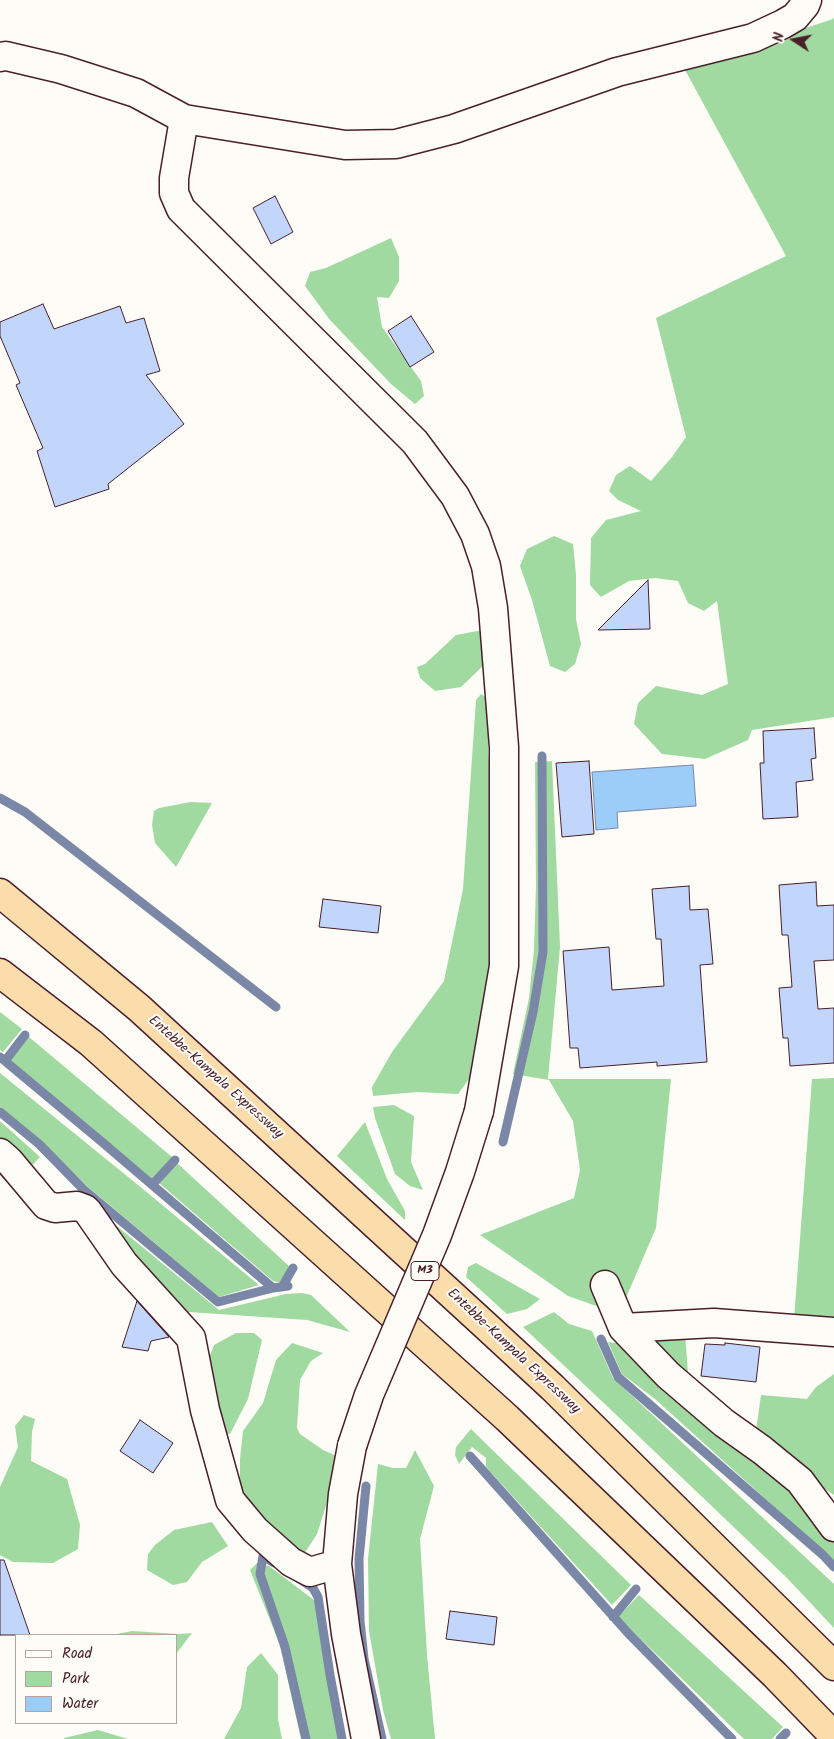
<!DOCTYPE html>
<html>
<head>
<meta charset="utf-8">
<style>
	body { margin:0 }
	#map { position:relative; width:834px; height:1739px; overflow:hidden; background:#fdfcf7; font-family:Kalam,sans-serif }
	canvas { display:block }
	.legend { position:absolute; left:15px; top:1634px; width:162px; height:90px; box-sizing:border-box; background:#fdfcf7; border:1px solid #b5a4a5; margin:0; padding:6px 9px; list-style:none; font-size:15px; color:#4a1f2b }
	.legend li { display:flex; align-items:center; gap:10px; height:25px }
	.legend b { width:25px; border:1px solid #b5a4a5 }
	.north { position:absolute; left:769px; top:15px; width:50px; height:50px; -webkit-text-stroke:4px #fdfcf7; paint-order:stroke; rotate:281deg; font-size:14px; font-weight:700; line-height:20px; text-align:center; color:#4a1f2b }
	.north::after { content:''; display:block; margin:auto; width:18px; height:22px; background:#4a1f2b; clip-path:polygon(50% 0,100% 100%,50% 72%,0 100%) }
</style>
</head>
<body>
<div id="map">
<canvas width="834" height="1739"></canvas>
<ul class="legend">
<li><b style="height:6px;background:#fdfcf7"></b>Road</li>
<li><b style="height:14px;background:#a1daa0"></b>Park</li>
<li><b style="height:14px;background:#9ccdf8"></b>Water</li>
</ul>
<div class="north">N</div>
</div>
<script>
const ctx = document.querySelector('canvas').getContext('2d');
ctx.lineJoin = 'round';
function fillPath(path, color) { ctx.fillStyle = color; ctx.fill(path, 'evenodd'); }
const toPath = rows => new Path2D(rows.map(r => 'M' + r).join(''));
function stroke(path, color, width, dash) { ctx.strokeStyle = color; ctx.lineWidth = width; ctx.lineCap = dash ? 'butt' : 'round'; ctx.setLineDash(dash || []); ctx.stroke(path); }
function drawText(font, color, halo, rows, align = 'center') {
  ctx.font = font + ' Kalam,sans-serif'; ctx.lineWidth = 4; ctx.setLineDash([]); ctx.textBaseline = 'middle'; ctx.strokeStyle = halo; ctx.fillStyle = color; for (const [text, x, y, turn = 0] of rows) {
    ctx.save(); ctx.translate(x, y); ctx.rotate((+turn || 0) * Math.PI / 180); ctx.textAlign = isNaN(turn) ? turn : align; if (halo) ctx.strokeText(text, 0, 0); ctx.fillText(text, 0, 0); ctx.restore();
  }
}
const green = toPath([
	[834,17,834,717,752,730,748,740,705,759,662,754,634,724,638,703,656,686,702,695,728,684,717,601,704,611,688,603,678,581,655,578,629,581,601,597,590,585,591,538,606,520,641,511,618,500,609,491,616,475,630,466,651,481,672,457,686,437,656,318,786,256,684,68,833,19],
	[391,238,399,257,399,281,389,298,377,297,382,327,421,381,424,396,415,404,391,384,330,320,305,286,310,272,326,268],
	[554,536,573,544,576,575,576,619,581,644,575,664,565,672,550,666,532,600,520,566,527,549],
	[483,630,488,661,461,687,435,691,420,678,417,667,425,664,456,635],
	[481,694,488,699,488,753,498,844,496,925,483,1012,480,1049,470,1078,458,1094,417,1092,373,1096,372,1087,392,1052,444,981,463,889,476,700],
	[552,761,560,947,548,1079,671,1079,656,1228,619,1314,568,1296,480,1235,574,1198,580,1170,573,1121,549,1080,513,1074,529,998,534,950,536,886,535,762],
	[191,802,212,803,176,867,155,843,152,825,154,811,159,808],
	[0,1012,22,1029,3,1052,0,1050],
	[29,1037,172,1157,151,1180,10,1061],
	[0,1073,138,1185,259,1285,219,1297,87,1186,22,1125,0,1107],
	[834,1078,834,1321,794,1319,812,1079],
	[394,1105,414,1116,411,1162,423,1190,410,1186,395,1174,375,1118,373,1107],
	[0,1121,40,1157,21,1177,3,1178,0,1175],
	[365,1122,387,1179,405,1211,405,1220,337,1156],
	[177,1163,290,1267,281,1283,273,1281,159,1183],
	[90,1204,219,1310,286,1294,302,1293,311,1295,350,1332,307,1320,174,1311],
	[476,1263,540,1299,527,1309,507,1314,466,1277,468,1267],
	[554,1312,569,1324,592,1331,613,1378,834,1584,834,1628,786,1577,608,1407,523,1327],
	[236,1333,254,1333,262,1340,248,1399,230,1434,223,1433,208,1384,209,1358,214,1345],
	[685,1333,689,1386,638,1334],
	[608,1342,624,1344,834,1520,834,1561,655,1399,622,1374],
	[292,1343,323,1353,311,1361,300,1380,297,1428,300,1434,323,1450,341,1458,317,1534,304,1554,279,1540,240,1492,240,1459,243,1431,263,1403,276,1360],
	[834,1374,834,1495,790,1466,755,1438,761,1395,807,1399,816,1387],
	[24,1415,35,1419,32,1432,31,1461,67,1479,80,1525,78,1549,53,1563,13,1562,0,1555,0,1487,18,1447,15,1426],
	[471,1429,631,1585,612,1605,486,1467,486,1458,472,1447,459,1464,455,1455,456,1447],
	[415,1450,434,1486,420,1539,427,1655,435,1739,391,1739,383,1710,369,1631,368,1559,378,1464,393,1468,406,1468],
	[212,1522,228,1546,202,1562,187,1582,173,1585,147,1570,148,1554,155,1545,174,1530],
	[257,1563,269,1566,314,1600,320,1614,337,1720,342,1739,301,1739,280,1645,250,1570],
	[639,1595,783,1727,772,1739,744,1739,618,1617],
	[132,1631,179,1634,192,1633,176,1654,176,1635,112,1635],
	[261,1653,278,1675,278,1719,282,1739,224,1739,241,1708,247,1667],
	[98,1730,128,1739,64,1739,64,1738]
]);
const water = toPath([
	[693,765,696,806,617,812,618,828,596,830,592,772,693,765]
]);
const stream = toPath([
	[0,798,25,812,276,1007],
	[0,1057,102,1142,273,1288],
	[5,1061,25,1035],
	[0,1112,39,1144,83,1189,218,1302,273,1288,288,1286],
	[503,1142,533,1012,543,952,542,756],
	[152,1185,175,1160],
	[282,1287,293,1268],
	[601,1339,618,1377,823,1555,834,1567],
	[470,1456,628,1633,732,1739],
	[366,1486,359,1559,360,1621,364,1659,382,1739],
	[274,1563,263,1556,260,1574,285,1647,306,1739],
	[298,1578,313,1588,318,1597,330,1675,342,1739],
	[613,1617,636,1589],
	[780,1739,786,1733]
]);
const building = toPath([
	[275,196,293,232,271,244,253,208,275,196],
	[43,304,54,329,120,306,126,323,144,318,160,371,146,375,184,424,108,484,109,489,55,507,37,451,43,448,16,385,20,383,0,336,0,322,43,304],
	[411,316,434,352,410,367,388,331,411,316],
	[648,580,650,629,598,630,648,580],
	[814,728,816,758,811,759,813,780,796,782,798,817,763,819,760,763,764,763,763,731,814,728],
	[589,761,594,834,562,837,556,763,589,761],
	[816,882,817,906,834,905,834,960,814,961,818,1009,834,1008,834,1063,790,1066,788,1038,783,1038,779,988,792,987,788,935,782,935,779,885,816,882],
	[689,886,690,910,708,909,713,964,700,965,707,1062,657,1066,657,1062,580,1068,578,1048,570,1048,563,951,609,947,612,990,664,986,661,939,656,939,652,889,689,886],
	[323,899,381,906,378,933,319,927,323,899],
	[137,1301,169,1337,151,1341,148,1351,122,1347,137,1301],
	[725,1343,760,1347,756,1382,701,1376,705,1344,725,1345,725,1343],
	[140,1420,173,1443,153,1473,120,1451,140,1420],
	[0,1560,4,1560,30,1635,0,1635,0,1560],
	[450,1611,497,1617,494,1645,446,1639,450,1611]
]);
const minor = toPath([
	[0,57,6,56,61,69,136,93,184,119],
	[479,1111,504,966,504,747,493,608,486,566,475,534,455,496,415,442,181,209,174,193,174,178,184,119,345,145,396,144,454,129,617,72,753,38,783,24,795,17,805,5,807,0],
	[0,1153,9,1161,46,1205,55,1208,77,1206,85,1209,88,1212,124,1264,191,1338,205,1410,230,1500,255,1530,291,1562,310,1572,337,1564],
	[605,1285,623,1328,668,1375,724,1423,762,1450,800,1481,834,1527],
	[623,1328,714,1323,834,1332],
	[352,1446,343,1494,337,1564,346,1634,366,1739]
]);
const highway = toPath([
	[0,893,139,1008,486,1326,552,1387,834,1666],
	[0,973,91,1043,507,1418,775,1675,834,1736]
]);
const minorBridge = toPath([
	[352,1446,369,1395,437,1235,460,1172,479,1111]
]);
const shields = [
	[425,1271,28]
];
const shieldNames = [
	["M3",425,1271]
];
const streetNames = [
	["Entebbe-Kampala Expressway",215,1078,42],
	["Entebbe-Kampala Expressway",513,1352,43]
];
fillPath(green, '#a1daa0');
fillPath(water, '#9ccdf8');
stroke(water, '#7b87a6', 1);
stroke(stream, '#7b87a6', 9);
fillPath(building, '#c2d5fa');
stroke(building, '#4a1f2b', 1);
stroke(minor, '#4a1f2b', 31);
stroke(highway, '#4a1f2b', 31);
stroke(minor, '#fdfcf7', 28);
stroke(highway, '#fbddab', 28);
stroke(minorBridge, '#4a1f2b', 31, []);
stroke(minorBridge, '#fdfcf7', 28);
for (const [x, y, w] of shields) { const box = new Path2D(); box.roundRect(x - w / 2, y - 9.5, w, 19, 4); ctx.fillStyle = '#fdfcf7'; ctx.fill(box); stroke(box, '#4a1f2b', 1); }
drawText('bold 12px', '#4a1f2b', null, shieldNames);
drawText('14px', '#4a1f2b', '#fdfcf7', streetNames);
</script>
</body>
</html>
